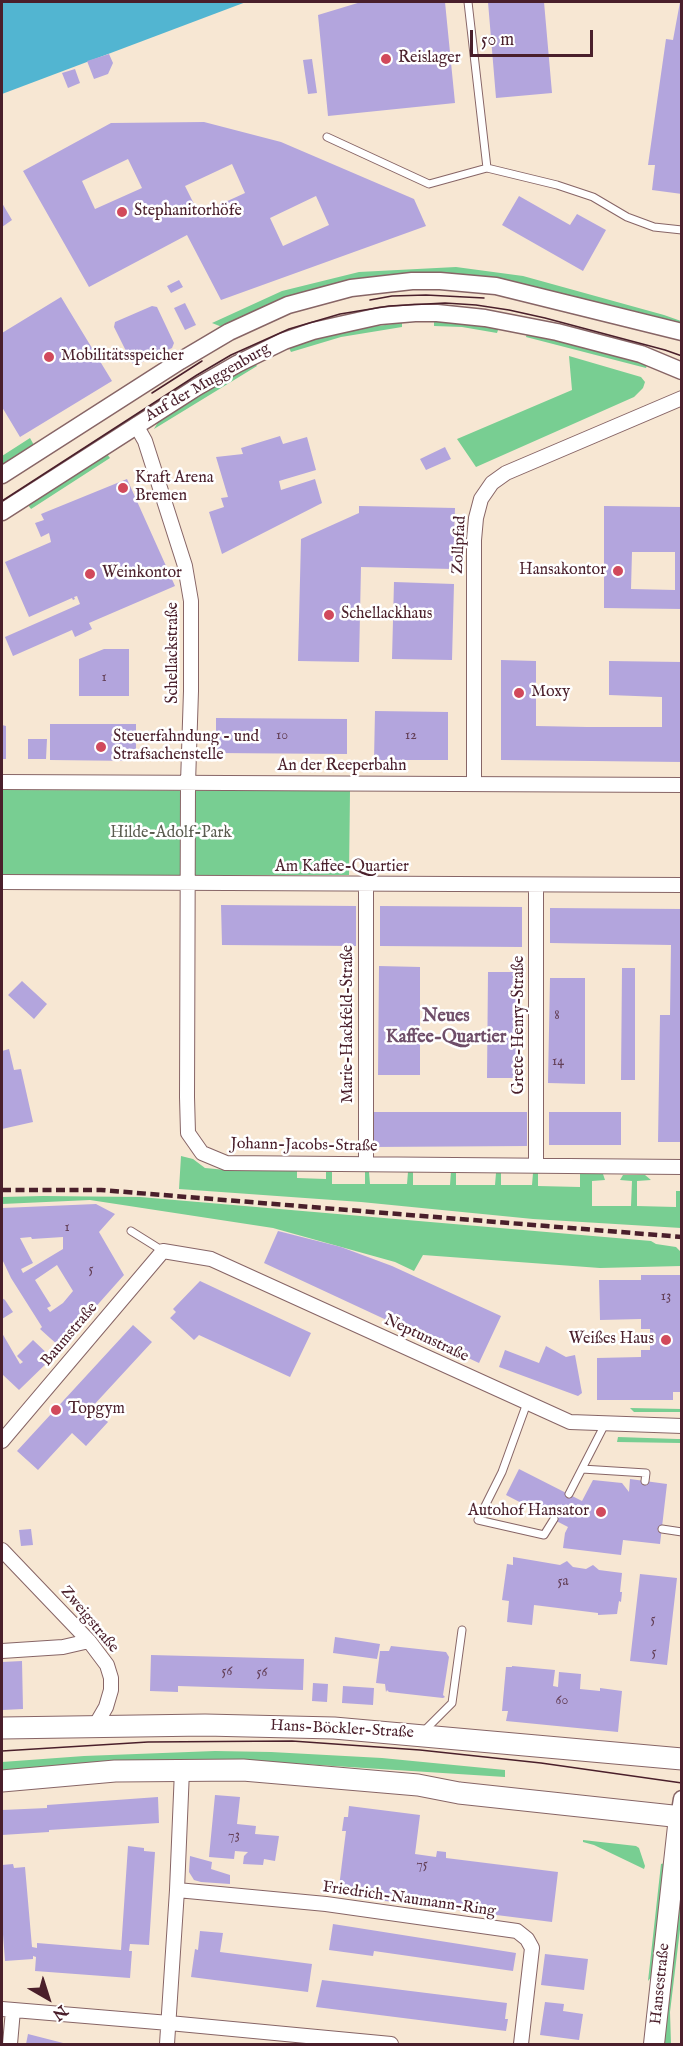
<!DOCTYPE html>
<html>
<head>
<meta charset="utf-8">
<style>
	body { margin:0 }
	#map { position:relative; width:683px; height:2046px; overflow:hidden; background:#f7e7d3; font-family:"IM FELL English",serif }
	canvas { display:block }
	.frame { position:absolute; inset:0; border:3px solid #4a1f2b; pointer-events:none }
	.north { position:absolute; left:18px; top:1968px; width:60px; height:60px; -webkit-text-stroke:4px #fff; paint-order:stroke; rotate:141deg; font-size:16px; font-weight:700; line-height:24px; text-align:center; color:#4a1f2b }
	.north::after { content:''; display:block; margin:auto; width:21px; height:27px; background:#4a1f2b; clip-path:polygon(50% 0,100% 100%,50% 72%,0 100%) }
	.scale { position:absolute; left:470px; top:30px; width:123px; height:27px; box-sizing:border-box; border:3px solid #4a1f2b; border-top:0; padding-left:8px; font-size:18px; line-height:21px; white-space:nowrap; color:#4a1f2b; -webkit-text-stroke:4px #fff; paint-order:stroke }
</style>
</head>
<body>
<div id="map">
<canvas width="683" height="2046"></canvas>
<div class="frame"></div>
<div class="north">N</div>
<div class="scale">50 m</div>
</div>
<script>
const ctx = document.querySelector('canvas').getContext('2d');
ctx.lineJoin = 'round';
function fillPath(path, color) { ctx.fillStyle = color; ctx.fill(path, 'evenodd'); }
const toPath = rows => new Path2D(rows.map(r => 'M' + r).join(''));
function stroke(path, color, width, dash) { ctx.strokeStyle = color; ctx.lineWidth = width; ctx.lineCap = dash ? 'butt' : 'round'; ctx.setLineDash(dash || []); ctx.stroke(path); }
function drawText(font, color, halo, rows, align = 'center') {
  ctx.font = font + ' "IM FELL English",serif'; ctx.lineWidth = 5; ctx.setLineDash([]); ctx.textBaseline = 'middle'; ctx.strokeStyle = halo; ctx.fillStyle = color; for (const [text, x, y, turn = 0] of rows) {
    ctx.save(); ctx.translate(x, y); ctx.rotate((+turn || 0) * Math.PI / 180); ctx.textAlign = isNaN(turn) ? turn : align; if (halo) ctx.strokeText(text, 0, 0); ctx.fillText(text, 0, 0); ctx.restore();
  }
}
const green = toPath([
	[456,267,523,276,664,315,681,321,682,326,416,276,222,327,212,323,282,291,359,272],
	[434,322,465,322,499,327,497,333,462,327,434,326],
	[402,323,402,327,341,337,291,352,289,348,319,337,360,328],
	[527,333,627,359,647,365,646,368,526,337],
	[569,356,641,377,645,382,643,388,634,397,476,467,457,439,572,390],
	[255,363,257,366,154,429,158,422,183,405],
	[30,438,35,447,2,468,2,456],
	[107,454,110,458,31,509,28,505],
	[2,790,350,791,349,875,2,875],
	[181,1156,193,1159,205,1168,226,1170,297,1171,297,1178,326,1179,326,1172,332,1172,332,1184,365,1184,365,1172,369,1172,370,1184,407,1184,408,1172,413,1171,413,1185,450,1185,451,1171,456,1172,456,1185,495,1185,496,1173,501,1173,501,1185,532,1185,533,1173,538,1173,538,1186,580,1187,580,1174,603,1174,605,1180,592,1181,592,1206,631,1206,632,1181,620,1180,623,1175,645,1175,651,1180,637,1181,637,1206,676,1207,676,1191,681,1191,681,1228,533,1219,361,1202,179,1189],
	[43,1196,140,1197,651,1241,656,1244,676,1247,681,1252,681,1266,600,1268,423,1255,414,1271,395,1262,273,1228,90,1200,2,1204,2,1197],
	[630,1408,681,1409,681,1412,634,1412],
	[618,1437,677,1439,681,1439,681,1443,617,1442],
	[215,1751,271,1752,382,1758,505,1770,505,1777,240,1760,2,1772,2,1762,84,1756],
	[583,1840,636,1846,639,1848,645,1866,644,1869,594,1845,583,1842],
	[665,1863,654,1974,648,1981,661,1864],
	[681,1872,681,1921,670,2012,671,2044,664,2044]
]);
const water = toPath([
	[2,2,246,2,2,94]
]);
const building = toPath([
	[361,2,445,2,455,103,328,116,318,15],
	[488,2,544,2,552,93,496,98],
	[680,2,682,2,682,194,652,190,655,165,648,165,666,39,673,40],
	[109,54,113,63,108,74,94,79,87,61],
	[312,59,317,93,308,94,303,60],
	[75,69,80,83,68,88,62,73],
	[204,122,281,142,414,199,426,226,221,300,187,235,89,287,23,171,111,123],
	[128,159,142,188,95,209,82,181],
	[232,164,245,193,199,214,185,186],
	[316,196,329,225,283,246,270,218],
	[519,196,570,225,577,214,606,230,583,271,502,225],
	[2,203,12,220,2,227],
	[179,280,183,287,171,293,167,286],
	[61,297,112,381,20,437,2,407,2,333],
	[185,303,196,325,185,330,174,308],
	[152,306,157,307,174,343,172,348,136,365,132,363,114,327,115,322],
	[280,436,283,444,307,437,316,470,279,481,281,490,315,479,322,503,222,554,209,512,224,507,221,498,228,497,216,457,243,454,241,448],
	[445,447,451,459,426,470,420,459],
	[127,479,175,586,89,623,92,629,75,637,72,630,13,656,5,637,80,604,77,596,74,597,75,599,73,600,72,598,29,617,5,562,51,542,49,533,41,537,35,523,44,520,41,514],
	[359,506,455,508,453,569,361,567,359,662,298,661,301,539,359,513],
	[604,506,682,507,682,609,604,608],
	[632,552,675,552,675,590,631,589],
	[394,582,454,584,452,660,392,659],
	[104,649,129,649,129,696,79,696,79,659],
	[501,660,536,661,536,726,587,727,662,727,662,697,609,695,609,661,682,662,682,762,501,760],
	[375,711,448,712,448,760,374,760],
	[216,718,347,719,347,754,216,753],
	[50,724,136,724,136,761,50,760],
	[2,725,6,726,6,759,2,759],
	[28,739,47,739,46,759,28,759],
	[221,905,356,906,356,946,222,945],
	[380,906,522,907,522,947,380,946],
	[550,908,682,909,682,1142,658,1142,660,1015,670,1015,671,945,550,943],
	[379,966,420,967,420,1075,378,1075],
	[622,968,635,968,635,1080,621,1080],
	[488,972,521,972,521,1078,487,1078],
	[550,978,585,978,585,1084,548,1083],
	[22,981,47,1004,34,1019,8,995],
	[9,1049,14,1070,21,1069,33,1122,2,1129,2,1051],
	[372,1112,527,1112,527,1146,372,1147],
	[549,1112,621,1112,621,1145,549,1145],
	[96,1204,115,1214,99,1232,124,1275,60,1347,40,1329,42,1327,11,1278,2,1259,2,1208],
	[31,1237,32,1239,63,1237,63,1249,23,1273,21,1269,33,1263,20,1238],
	[57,1265,73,1291,63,1303,50,1312,47,1308,51,1306,35,1280],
	[278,1231,341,1247,392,1266,501,1316,479,1363,264,1263],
	[641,1275,682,1275,682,1392,673,1392,673,1400,597,1400,597,1358,641,1357,641,1350,650,1350,650,1329,641,1329,641,1319,600,1320,599,1280,641,1280],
	[200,1281,311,1333,290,1377,199,1335,194,1340,170,1318,176,1312,173,1309],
	[2,1298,5,1300,13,1312,2,1319],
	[133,1325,152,1342,92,1407,108,1422,86,1446,72,1433,38,1470,17,1451],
	[2,1333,20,1364,23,1362,17,1356,33,1340,52,1358,19,1390,2,1374],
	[546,1346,566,1357,575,1355,582,1393,578,1396,499,1367,505,1350,539,1363],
	[519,1469,582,1501,593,1480,622,1483,629,1492,630,1479,667,1484,660,1544,623,1540,621,1555,563,1548,565,1533,568,1527,506,1495],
	[31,1529,33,1545,21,1546,19,1530],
	[513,1557,560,1565,567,1561,573,1567,586,1569,593,1565,599,1570,622,1573,620,1592,622,1592,621,1602,619,1601,617,1614,598,1615,598,1613,534,1605,532,1625,507,1622,509,1601,502,1600,507,1564,513,1565],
	[640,1574,677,1578,667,1665,630,1661],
	[335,1637,380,1644,377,1659,333,1653],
	[391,1646,446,1652,449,1657,443,1695,445,1697,443,1698,389,1692,387,1690,386,1692,385,1684,376,1683,380,1651,389,1651],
	[151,1655,304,1659,303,1690,178,1686,178,1692,150,1691],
	[22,1661,23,1709,2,1710,2,1662],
	[512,1666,555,1670,553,1686,558,1687,559,1672,581,1674,580,1689,600,1691,600,1688,622,1691,618,1732,506,1721,508,1711,502,1711,506,1667,512,1667],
	[313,1683,328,1684,327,1702,312,1701],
	[343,1686,374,1688,373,1705,342,1703],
	[215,1795,240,1797,237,1824,256,1826,255,1834,279,1836,275,1861,264,1859,263,1865,243,1864,244,1856,248,1852,235,1851,234,1859,209,1857],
	[158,1797,159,1823,49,1830,49,1832,2,1835,2,1810,47,1808,47,1805],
	[349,1806,420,1815,415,1854,436,1857,437,1851,446,1852,446,1858,558,1872,552,1922,338,1895,346,1831,342,1831,344,1817,348,1817],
	[128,1846,144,1848,144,1851,155,1852,149,1945,130,1944,129,1951,132,1951,130,1978,35,1971,36,1957,33,1956,33,1959,5,1961,2,1921,2,1865,13,1864,14,1868,25,1867,32,1947,37,1948,37,1943,121,1950],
	[190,1856,212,1862,211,1869,230,1875,230,1884,201,1882,194,1880,189,1872],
	[333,1924,516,1953,513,1971,374,1951,373,1956,329,1950],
	[200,1931,223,1933,220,1952,312,1964,308,1992,191,1977,195,1949,198,1950],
	[545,1954,588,1959,584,1990,541,1985],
	[322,1980,507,2003,505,2019,508,2019,506,2031,316,2007],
	[545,2002,564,2004,563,2011,583,2014,579,2040,540,2035],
	[28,2034,67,2044,26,2044]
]);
const service = toPath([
	[468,2,487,168],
	[327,137,429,184,487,168,557,185,593,197,627,217,654,227,682,230],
	[131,1231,163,1251],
	[527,1403,502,1472,478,1520,544,1535,554,1519],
	[582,1469,646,1473,645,1481],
	[569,1494,605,1424],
	[662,1529,682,1532],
	[423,1732,452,1703,462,1630]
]);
const minor = toPath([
	[136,425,145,441,185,566,191,601,191,691,188,783,187,1097,188,1133,202,1153,226,1163,682,1167],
	[2,782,682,785],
	[474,784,474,540,476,518,481,499,492,483,506,473,682,398],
	[2,882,682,885],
	[366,1164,366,884],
	[536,1165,536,886],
	[2,1441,163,1251,211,1259,570,1422,682,1426],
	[2,1550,89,1641,107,1665,111,1678,111,1690,106,1707,95,1726],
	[2,1651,63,1647,89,1641],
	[177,1890,182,1770],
	[2,2009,169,2023,391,2044],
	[10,2044,13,2010],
	[167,2044,177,1890,326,1904,517,1931,527,1939,532,1948,521,2044]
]);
const tertiary = toPath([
	[2,475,180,361,229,332,288,305,351,288,412,281,440,281,496,286,682,332],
	[2,512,197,387,237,364,284,341,313,331,344,324,380,316,415,313,437,313,485,318,557,332,641,354,682,371],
	[679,1817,682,1799]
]);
const secondary = toPath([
	[654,2044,679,1817]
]);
const primary = toPath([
	[2,1728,205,1725,334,1728,682,1759],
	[2,1781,115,1771,243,1770,418,1785,459,1793,682,1817]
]);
const tram = toPath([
	[370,300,392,296,426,295,484,298],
	[152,393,202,361],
	[2,501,197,375,231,355,289,329,340,314,389,306,445,303,476,305,509,310,545,318,665,350,682,356],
	[2,1751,148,1742,292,1741,420,1750,541,1763,682,1783]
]);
const rail = toPath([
	[2,1190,101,1190,682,1237]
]);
const markers = [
	[386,59,6,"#d1495b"],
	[122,212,6,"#d1495b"],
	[49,357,6,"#d1495b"],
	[123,488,6,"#d1495b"],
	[618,571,6,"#d1495b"],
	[90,574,6,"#d1495b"],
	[329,615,6,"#d1495b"],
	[519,693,6,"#d1495b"],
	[101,747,6,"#d1495b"],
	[666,1340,6,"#d1495b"],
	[56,1410,6,"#d1495b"],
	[601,1512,6,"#d1495b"]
];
const numberNames = [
	["1",104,678],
	["10",282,736],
	["12",411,736],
	["8",557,1016],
	["14",558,1062],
	["1",67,1228],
	["5",91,1270],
	["13",666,1297],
	["5a",563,1582],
	["5",653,1620],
	["5",654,1653],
	["56",227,1672],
	["56",262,1673],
	["60",562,1701],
	["73",234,1836],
	["75",422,1865]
];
const poiNames = [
	["Reislager",398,59],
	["Stephanitorhöfe",134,212],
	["Mobilitätsspeicher",61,357],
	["Kraft Arena",135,479],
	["Bremen",135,497],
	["Hansakontor",606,571,"right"],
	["Weinkontor",102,574],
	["Schellackhaus",341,615],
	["Moxy",531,693],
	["Steuerfahndung - und",113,738],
	["Strafsachenstelle",113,756],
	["Weißes Haus",654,1340,"right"],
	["Topgym",68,1410],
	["Autohof Hansator",589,1512,"right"]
];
const streetNames = [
	["Auf der Muggenburg",208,383,-30],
	["Zollpfad",460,545,-87],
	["Schellackstraße",174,653,-90],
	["An der Reeperbahn",342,767],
	["Am Kaffee-Quartier",342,868],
	["Marie-Hackfeld-Straße",349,1024,-90],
	["Grete-Henry-Straße",520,1025,-90],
	["Johann-Jacobs-Straße",304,1146,1],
	["Baumstraße",70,1335,-50],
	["Neptunstraße",426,1339,25],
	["Zweigstraße",89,1620,50],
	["Hans-Böckler-Straße",342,1730,3],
	["Friedrich-Naumann-Ring",409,1900,8],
	["Hansestraße",661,1984,-84]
];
const parkNames = [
	["Hilde-Adolf-Park",171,834]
];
const neighbourhoodNames = [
	["Neues",446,1017],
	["Kaffee-Quartier",446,1038]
];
fillPath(green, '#78ce92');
fillPath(water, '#52b5d1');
fillPath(building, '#b3a5dd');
stroke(service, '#876566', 9);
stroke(minor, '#876566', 16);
stroke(tertiary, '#876566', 19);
stroke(secondary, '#876566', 22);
stroke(primary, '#876566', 23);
stroke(service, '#fff', 7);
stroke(minor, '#fff', 14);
stroke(tertiary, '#fff', 16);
stroke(secondary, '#fff', 20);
stroke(primary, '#fff', 21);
stroke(tram, '#4a1f2b', 1.5);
stroke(rail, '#4a1f2b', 4.5, [9, 4.5]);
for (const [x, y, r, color] of markers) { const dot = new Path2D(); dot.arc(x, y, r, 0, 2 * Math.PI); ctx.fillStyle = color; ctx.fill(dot); stroke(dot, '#fff', 2); }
drawText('14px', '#644058', null, numberNames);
drawText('16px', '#4a1f2b', '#fff', poiNames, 'left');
drawText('16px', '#4a1f2b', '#fff', streetNames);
drawText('16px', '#5a5c4f', '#fff', parkNames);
drawText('bold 18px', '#6f4e69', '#fff', neighbourhoodNames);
</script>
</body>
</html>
